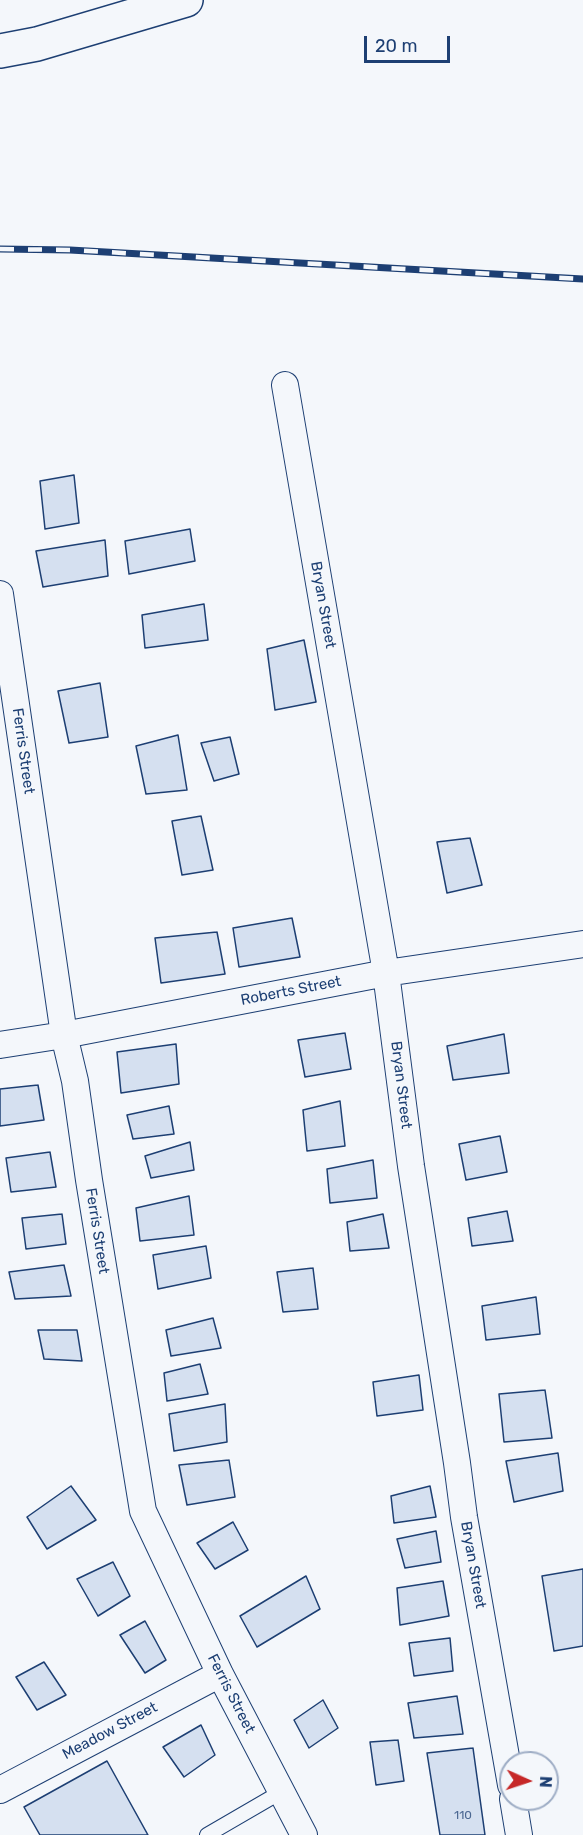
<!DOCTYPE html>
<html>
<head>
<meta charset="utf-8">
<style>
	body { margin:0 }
	#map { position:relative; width:583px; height:1835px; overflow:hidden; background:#f4f7fb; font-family:Rubik,sans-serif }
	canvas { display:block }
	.north { position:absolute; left:499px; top:1751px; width:60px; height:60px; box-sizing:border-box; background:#f4f7fb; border:2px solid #9eadc5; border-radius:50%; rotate:93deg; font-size:16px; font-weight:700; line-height:24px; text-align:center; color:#1d3f73 }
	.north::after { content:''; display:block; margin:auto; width:21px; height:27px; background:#c62828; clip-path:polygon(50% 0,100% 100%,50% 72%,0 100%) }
	.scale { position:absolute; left:364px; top:36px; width:86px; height:27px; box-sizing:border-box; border:3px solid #1d3f73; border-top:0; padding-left:8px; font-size:18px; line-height:21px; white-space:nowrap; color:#1d3f73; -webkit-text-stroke:4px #f4f7fb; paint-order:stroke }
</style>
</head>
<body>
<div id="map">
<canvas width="583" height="1835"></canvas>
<div class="north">N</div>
<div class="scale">20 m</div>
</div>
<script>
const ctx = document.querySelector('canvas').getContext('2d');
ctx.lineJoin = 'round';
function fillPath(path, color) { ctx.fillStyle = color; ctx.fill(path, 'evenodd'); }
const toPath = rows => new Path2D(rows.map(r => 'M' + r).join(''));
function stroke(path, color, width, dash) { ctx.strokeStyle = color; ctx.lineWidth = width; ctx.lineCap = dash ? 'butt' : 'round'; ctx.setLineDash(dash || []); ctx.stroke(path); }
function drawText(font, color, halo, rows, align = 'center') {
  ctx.font = font + ' Rubik,sans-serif'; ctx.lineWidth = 4.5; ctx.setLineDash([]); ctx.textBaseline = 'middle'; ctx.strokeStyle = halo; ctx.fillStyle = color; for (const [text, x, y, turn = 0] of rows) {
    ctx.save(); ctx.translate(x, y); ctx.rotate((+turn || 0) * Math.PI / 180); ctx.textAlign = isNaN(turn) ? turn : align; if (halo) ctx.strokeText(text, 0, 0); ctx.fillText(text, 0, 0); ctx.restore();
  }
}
const building = toPath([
	[74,475,79,523,45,529,40,481,74,475],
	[190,529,195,561,129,574,125,541,190,529],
	[105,540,108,576,43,587,36,551,105,540],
	[204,604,208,640,145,648,142,615,204,604],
	[304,640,316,702,275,710,267,649,304,640],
	[100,683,108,737,69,743,58,691,100,683],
	[178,735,187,790,146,794,136,746,178,735],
	[230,737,239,774,214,781,201,743,230,737],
	[201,816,213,870,182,875,172,821,201,816],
	[470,838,482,885,447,893,437,842,470,838],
	[292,918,300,957,239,967,233,928,292,918],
	[217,932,225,974,161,983,155,938,217,932],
	[345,1033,351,1069,305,1077,298,1040,345,1033],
	[504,1034,509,1073,453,1080,447,1046,504,1034],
	[176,1044,179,1084,121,1093,117,1052,176,1044],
	[38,1085,44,1120,0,1126,0,1089,38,1085],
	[340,1101,345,1146,307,1151,303,1110,340,1101],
	[169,1106,174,1134,133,1139,127,1115,169,1106],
	[500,1136,507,1172,466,1180,459,1144,500,1136],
	[190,1142,194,1170,151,1178,145,1156,190,1142],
	[50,1152,56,1187,11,1192,6,1158,50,1152],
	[373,1160,377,1198,330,1203,327,1169,373,1160],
	[189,1196,194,1235,140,1241,136,1208,189,1196],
	[507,1211,513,1241,472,1246,468,1218,507,1211],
	[62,1214,66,1244,26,1249,22,1218,62,1214],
	[383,1214,389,1248,350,1251,347,1222,383,1214],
	[206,1246,211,1278,158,1289,153,1255,206,1246],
	[64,1265,71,1296,15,1299,9,1272,64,1265],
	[313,1268,318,1309,283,1312,277,1272,313,1268],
	[536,1297,540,1334,486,1340,482,1306,536,1297],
	[213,1318,221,1348,171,1356,166,1330,213,1318],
	[38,1330,77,1330,82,1361,44,1359,38,1330],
	[200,1364,208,1394,167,1401,164,1373,200,1364],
	[419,1375,423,1410,377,1416,373,1382,419,1375],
	[545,1390,552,1438,504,1442,499,1394,545,1390],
	[225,1404,227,1442,174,1451,169,1414,225,1404],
	[558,1453,563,1491,514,1502,506,1461,558,1453],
	[229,1460,235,1497,187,1505,179,1465,229,1460],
	[71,1486,96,1520,47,1549,27,1517,71,1486],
	[430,1486,436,1517,394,1523,391,1496,430,1486],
	[233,1522,248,1550,215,1569,197,1543,233,1522],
	[436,1531,441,1562,405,1568,397,1539,436,1531],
	[113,1562,130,1596,98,1616,77,1579,113,1562],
	[583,1569,583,1646,554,1651,542,1576,583,1569],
	[306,1576,320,1609,257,1647,240,1616,306,1576],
	[443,1581,449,1616,400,1625,397,1588,443,1581],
	[145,1621,166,1660,145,1673,120,1635,145,1621],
	[450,1638,453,1671,414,1676,409,1643,450,1638],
	[44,1662,66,1695,37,1710,16,1677,44,1662],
	[457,1696,463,1734,414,1738,408,1703,457,1696],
	[323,1700,338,1728,309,1748,294,1720,323,1700],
	[201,1725,215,1755,184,1777,163,1747,201,1725],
	[398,1740,404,1781,376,1785,370,1742,398,1740],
	[473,1748,485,1835,440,1835,427,1753,473,1748],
	[107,1761,148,1835,40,1835,24,1807,107,1761]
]);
const lane = toPath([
	[207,1835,281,1792]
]);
const street = toPath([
	[285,385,386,973,411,1166,457,1463,464,1517,511,1785],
	[0,594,64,1035,75,1081,89,1180,143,1511,220,1674,304,1835],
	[0,1045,64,1035,386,973,583,944],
	[0,1790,220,1674],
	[513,1799,519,1835]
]);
const secondary = toPath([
	[0,51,37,44,186,0]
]);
const rail = toPath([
	[0,249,70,250,583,279]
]);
const numberNames = [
	["110",463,1816]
];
const streetNames = [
	["Bryan Street",323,605,80],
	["Ferris Street",23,751,82],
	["Roberts Street",291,991,-11],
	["Bryan Street",401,1085,83],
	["Ferris Street",97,1231,81],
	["Bryan Street",473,1565,80],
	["Ferris Street",231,1694,63],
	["Meadow Street",110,1731,-28]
];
fillPath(building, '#d5e0f0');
stroke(building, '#1d3f73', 1.5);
stroke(lane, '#1d3f73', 16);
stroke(street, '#1d3f73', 28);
stroke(secondary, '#1d3f73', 36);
stroke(lane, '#f4f7fb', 14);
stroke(street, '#f4f7fb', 26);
stroke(secondary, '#f4f7fb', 33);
stroke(rail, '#1d3f73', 7);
stroke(rail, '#f4f7fb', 4.5, [14]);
drawText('12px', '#4b6792', null, numberNames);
drawText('15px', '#1d3f73', '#f4f7fb', streetNames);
</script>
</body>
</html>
